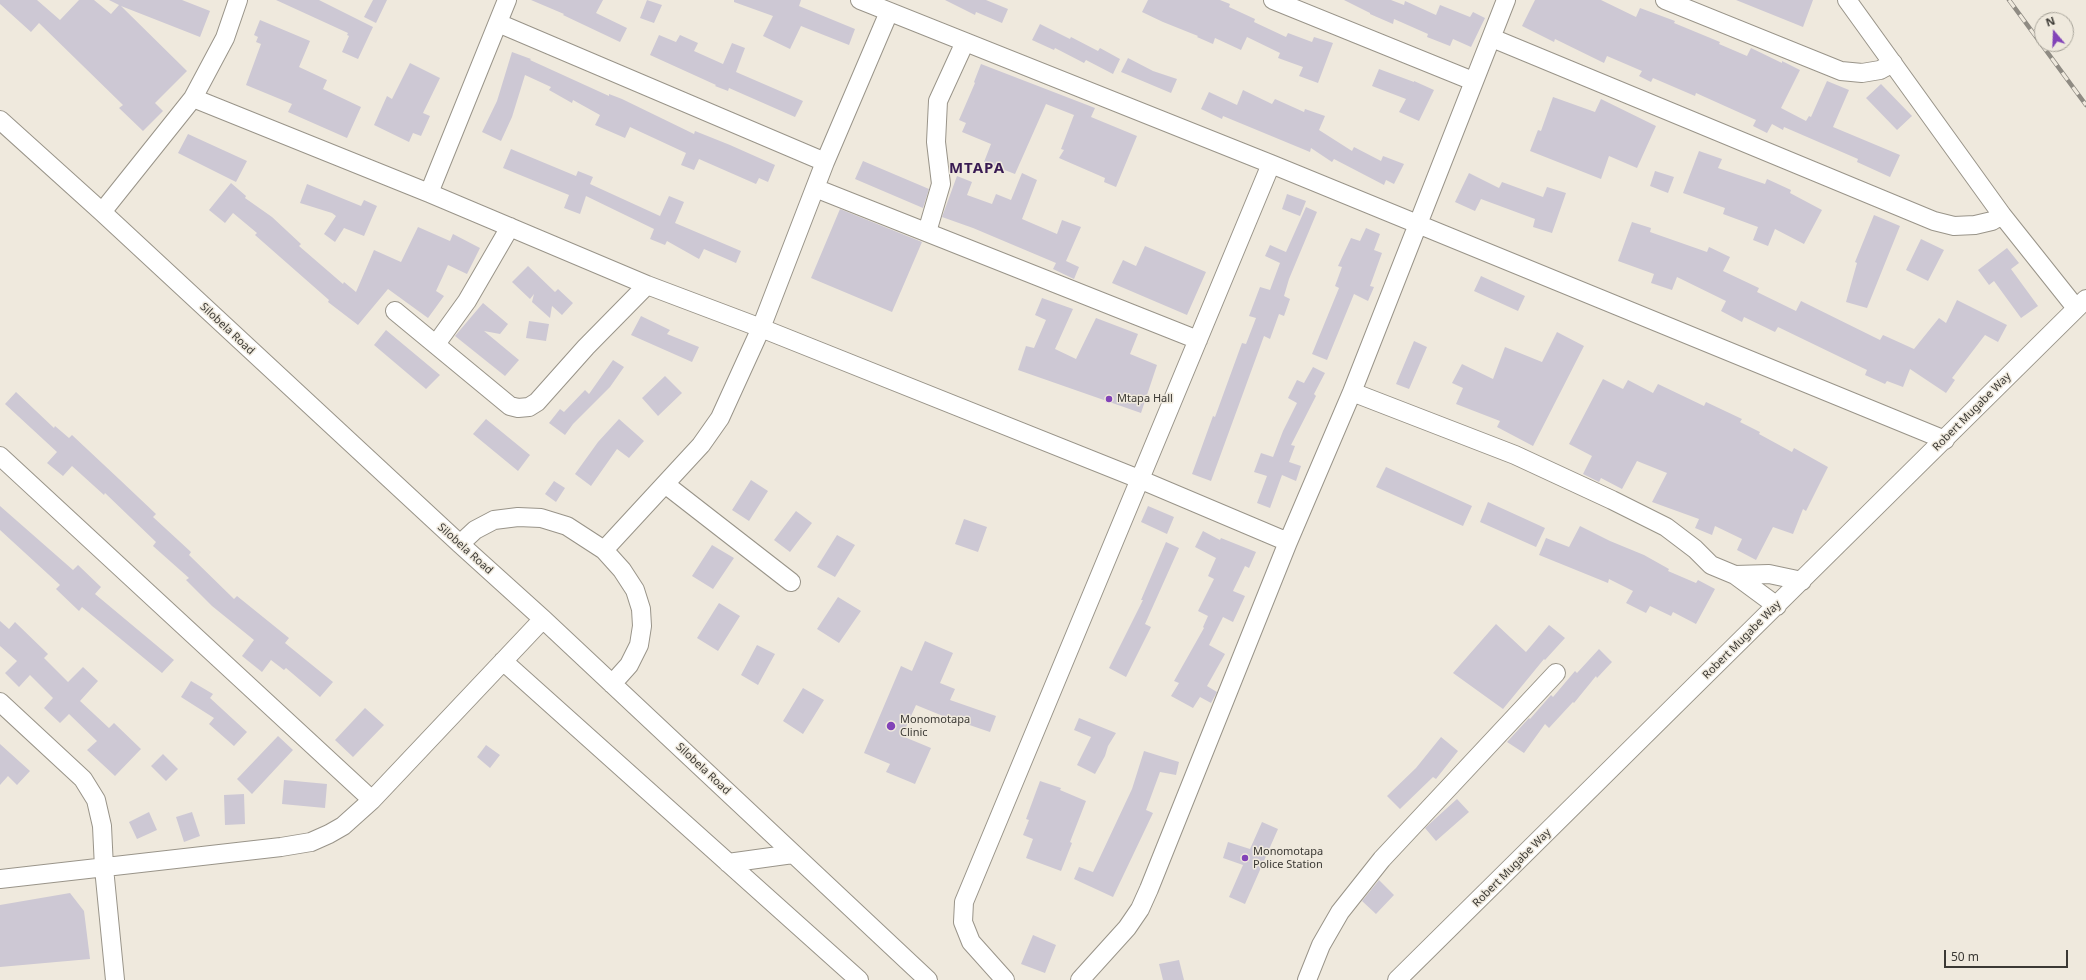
<!DOCTYPE html>
<html>
<head>
<meta charset="utf-8">
<style>
	body { margin:0 }
	#map { position:relative; width:2086px; height:980px; overflow:hidden; background:#efe9dd; font-family:"Noto Sans",sans-serif }
	canvas { display:block }
	.north { position:absolute; left:2034px; top:12px; width:40px; height:40px; box-sizing:border-box; background:#efe9dd; border:1px solid #a7a399; border-radius:50%; rotate:341deg; font-size:11px; font-weight:700; line-height:16px; text-align:center; color:#3b3934 }
	.north::after { content:''; display:block; margin:auto; width:14px; height:18px; background:#8243b8; clip-path:polygon(50% 0,100% 100%,50% 72%,0 100%) }
	.scale { position:absolute; left:1944px; top:950px; width:124px; height:18px; box-sizing:border-box; border:2px solid #3b3934; border-top:0; padding-left:5px; font-size:12px; line-height:14px; white-space:nowrap; color:#3b3934; -webkit-text-stroke:3px #efe9dd; paint-order:stroke }
</style>
</head>
<body>
<div id="map">
<canvas width="2086" height="980"></canvas>
<div class="north">N</div>
<div class="scale">50 m</div>
</div>
<script>
const ctx = document.querySelector('canvas').getContext('2d');
ctx.lineJoin = 'round';
function fillPath(path, color) { ctx.fillStyle = color; ctx.fill(path, 'evenodd'); }
const toPath = rows => new Path2D(rows.map(r => 'M' + r).join(''));
function stroke(path, color, width, dash) { ctx.strokeStyle = color; ctx.lineWidth = width; ctx.lineCap = dash ? 'butt' : 'round'; ctx.setLineDash(dash || []); ctx.stroke(path); }
function drawText(font, color, halo, rows, align = 'center') {
  ctx.font = font + ' "Noto Sans",sans-serif'; ctx.lineWidth = 3; ctx.setLineDash([]); ctx.textBaseline = 'middle'; ctx.strokeStyle = halo; ctx.fillStyle = color; for (const [text, x, y, turn = 0] of rows) {
    ctx.save(); ctx.translate(x, y); ctx.rotate((+turn || 0) * Math.PI / 180); ctx.textAlign = isNaN(turn) ? turn : align; if (halo) ctx.strokeText(text, 0, 0); ctx.fillText(text, 0, 0); ctx.restore();
  }
}
const building = toPath([
	[0,0,37,0,60,20,79,0,94,0,111,14,119,5,109,0,182,0,210,11,200,37,121,6,187,71,155,103,163,111,143,131,119,108,123,105,39,23,31,32,0,4],
	[276,0,319,0,373,27,358,59,342,52,349,36,347,35,348,33],
	[373,0,387,0,376,23,364,17],
	[531,0,603,0,596,13,627,28,620,42,563,15,564,14],
	[647,0,662,5,654,23,640,18],
	[734,0,801,0,799,6,855,29,849,45,801,26,790,49,763,36,773,16,734,2],
	[945,0,986,0,1008,9,1002,23,976,12,975,15],
	[1148,0,1220,0,1230,4,1229,7,1255,19,1254,22,1286,37,1288,33,1312,42,1314,37,1333,43,1318,83,1299,76,1303,67,1278,58,1280,53,1247,37,1241,50,1215,38,1213,44,1197,37,1198,36,1163,22,1142,12],
	[1344,0,1391,0,1404,5,1405,1,1436,15,1440,5,1470,17,1473,12,1485,18,1471,47,1453,39,1450,46,1427,37,1428,34,1394,19,1393,24,1370,14,1370,13],
	[1535,0,1601,0,1636,17,1640,8,1675,21,1674,23,1720,42,1719,44,1747,56,1751,48,1782,63,1782,61,1800,70,1781,108,1806,121,1809,116,1811,117,1827,81,1849,90,1833,127,1900,155,1890,177,1857,162,1858,159,1784,127,1783,130,1772,124,1767,133,1753,126,1756,120,1696,93,1695,96,1653,78,1651,82,1639,76,1642,71,1607,56,1604,63,1555,39,1554,42,1522,26],
	[1736,0,1813,0,1803,27],
	[260,20,310,41,299,67,327,80,323,89,361,107,347,138,288,112,292,104,246,85,261,44,256,42,258,37,254,35],
	[1040,24,1070,39,1071,37,1098,51,1100,48,1120,59,1113,74,1086,60,1084,63,1055,48,1054,50,1032,40],
	[659,35,676,42,680,35,698,43,694,51,723,64,732,43,745,48,736,72,803,101,795,117,729,88,728,91,715,86,716,85,650,55],
	[512,52,531,59,530,60,609,96,609,94,622,99,694,134,695,131,730,145,775,165,768,182,759,178,756,184,699,159,694,170,681,165,686,153,630,127,625,138,595,125,600,115,573,100,572,103,549,90,551,87,525,75,512,117,501,141,482,132,497,101],
	[1128,58,1153,71,1177,79,1171,93,1121,72],
	[410,63,440,78,423,113,430,116,421,136,413,133,409,142,374,125,387,96,392,99],
	[981,64,1095,108,1091,117,1137,136,1116,187,1104,182,1105,178,1059,158,1064,150,1061,149,1074,115,1046,104,1015,174,984,162,991,144,962,132,966,123,959,120,975,83,974,82],
	[1379,69,1414,82,1414,81,1434,90,1419,121,1399,112,1406,99,1372,86],
	[1881,84,1912,116,1897,130,1866,98],
	[1243,90,1272,104,1275,99,1304,112,1305,109,1325,116,1319,130,1352,151,1354,147,1381,161,1383,156,1404,164,1394,184,1386,180,1384,185,1334,159,1332,162,1311,148,1310,152,1223,116,1222,119,1201,109,1209,92,1237,105],
	[1553,97,1595,112,1601,99,1656,126,1637,168,1609,156,1601,179,1530,151,1538,130,1541,131],
	[188,134,247,161,236,182,178,153],
	[511,149,576,176,578,171,593,177,590,184,660,216,669,196,684,202,675,223,741,251,736,263,704,249,699,259,667,241,665,245,650,239,654,229,586,196,580,214,564,208,569,195,503,168],
	[1699,151,1722,159,1718,168,1765,184,1767,179,1791,190,1790,193,1822,210,1804,244,1775,229,1768,246,1753,240,1758,227,1723,214,1725,208,1683,193],
	[863,161,929,189,923,208,855,179],
	[1655,171,1674,177,1668,193,1650,186],
	[1022,173,1037,180,1022,219,1057,234,1062,220,1081,227,1066,261,1079,267,1074,279,1053,269,1056,263,973,228,942,217,957,176,972,182,967,195,992,204,996,194,1011,200],
	[1469,173,1499,188,1502,182,1543,197,1547,187,1566,193,1552,233,1533,227,1535,219,1481,199,1475,211,1455,202],
	[231,183,246,196,245,198,272,217,301,244,299,246,343,284,344,282,356,292,374,250,401,262,418,227,450,241,453,234,480,248,467,274,448,265,436,291,444,296,428,318,388,289,358,325,328,302,329,300,255,235,257,233,233,213,225,223,209,210],
	[307,184,361,206,364,200,377,206,364,236,344,228,335,242,324,234,336,216,332,213,300,203],
	[1287,194,1306,201,1300,216,1282,209],
	[1306,207,1317,212,1289,279,1284,296,1290,299,1284,316,1279,314,1270,339,1264,336,1211,481,1192,474,1213,416,1215,417,1242,343,1246,344,1256,318,1249,316,1260,287,1270,290,1280,263,1265,256,1270,245,1286,252],
	[840,209,922,242,892,312,811,278],
	[1874,215,1900,226,1867,308,1846,302,1857,263,1855,262],
	[1632,222,1651,228,1650,232,1707,252,1709,247,1730,257,1723,271,1759,288,1757,292,1796,311,1801,301,1880,340,1883,335,1914,349,1939,318,1946,323,1957,300,2007,325,1998,342,1985,335,1952,378,1955,380,1946,393,1910,369,1903,387,1887,381,1885,384,1865,375,1867,370,1778,327,1775,332,1744,317,1742,322,1721,311,1726,301,1677,277,1672,290,1651,283,1654,274,1618,261],
	[1366,228,1380,234,1374,250,1382,253,1370,286,1374,287,1368,301,1354,294,1327,360,1312,354,1339,288,1335,286,1342,267,1338,266,1351,238,1360,241],
	[1921,239,1944,250,1928,281,1906,270],
	[1145,246,1206,272,1187,315,1112,283,1123,260,1136,266],
	[2007,248,2019,263,2011,269,2038,306,2021,318,1994,281,1989,285,1978,270],
	[528,266,555,292,558,289,573,303,562,315,552,306,550,318,532,302,534,294,530,299,512,282],
	[1481,276,1525,296,1518,311,1474,291],
	[1042,298,1073,309,1055,349,1076,359,1096,318,1138,334,1130,354,1157,365,1141,413,1018,370,1026,346,1034,348,1046,320,1035,315],
	[483,303,508,324,500,334,484,331,519,360,505,376,455,336],
	[641,316,670,330,667,334,699,347,692,362,631,335],
	[529,321,549,324,546,341,526,338],
	[386,330,440,375,426,389,374,345],
	[1557,332,1584,346,1533,446,1497,427,1500,421,1456,404,1463,388,1452,383,1462,364,1493,379,1505,347,1542,362],
	[1414,341,1427,347,1409,389,1396,384],
	[613,360,624,367,610,387,573,424,565,435,549,423,560,409,564,412,585,390,589,394],
	[1313,367,1325,373,1314,394,1316,396,1291,445,1295,446,1289,462,1301,466,1296,481,1282,475,1270,508,1257,503,1267,476,1254,472,1261,453,1273,457,1283,431,1297,403,1288,398,1297,380,1304,383],
	[665,376,682,393,658,416,642,398],
	[1603,379,1623,389,1628,380,1653,393,1658,384,1704,406,1706,402,1742,419,1740,422,1760,432,1759,434,1792,452,1794,448,1828,467,1806,511,1803,509,1793,534,1773,527,1756,560,1737,550,1742,539,1715,526,1712,535,1695,528,1699,519,1652,502,1667,473,1637,461,1622,489,1601,478,1599,482,1583,474,1592,456,1569,444],
	[16,392,54,428,55,426,69,438,72,435,119,479,156,514,153,517,191,552,189,555,234,599,237,596,289,638,285,643,333,682,320,697,286,668,284,670,271,660,262,672,242,656,254,640,212,606,186,580,189,578,153,546,156,542,105,493,104,495,72,466,63,476,47,463,57,452,5,404],
	[486,419,530,455,518,471,473,434],
	[619,419,644,441,629,458,617,449,591,486,575,474,598,442],
	[1386,467,1472,506,1463,526,1376,487],
	[751,480,768,491,749,521,732,510],
	[554,481,565,488,556,502,545,494],
	[1488,502,1545,528,1536,547,1480,522],
	[0,506,73,570,78,565,101,587,95,594,174,660,162,673,82,607,79,611,56,589,60,585,0,530],
	[1148,506,1174,517,1167,534,1141,522],
	[796,511,812,523,790,552,774,540],
	[964,519,987,527,978,552,955,544],
	[1580,526,1610,541,1644,555,1669,569,1668,571,1696,583,1698,580,1715,589,1696,624,1673,612,1671,616,1650,606,1646,613,1626,603,1633,591,1609,579,1608,583,1539,555,1546,538,1569,547],
	[1203,531,1220,540,1221,538,1256,552,1249,568,1245,566,1233,591,1245,596,1233,622,1223,617,1209,645,1225,654,1207,686,1217,692,1216,694,1211,703,1200,697,1193,708,1171,696,1179,683,1174,681,1204,628,1203,627,1208,616,1198,611,1214,579,1208,576,1216,558,1195,547],
	[837,535,855,545,835,577,817,567],
	[1166,542,1179,548,1145,624,1151,627,1126,677,1109,668,1143,600,1141,600],
	[712,545,734,558,713,589,692,576],
	[838,597,861,611,839,643,817,629],
	[719,603,740,616,718,651,697,638],
	[0,621,9,629,15,622,48,654,44,658,68,682,83,667,98,681,80,701,109,728,114,723,141,749,115,776,87,750,97,741,69,714,60,723,44,708,53,698,30,675,19,687,5,673,17,661,0,646],
	[1496,624,1526,652,1549,625,1565,638,1545,660,1544,659,1503,709,1453,673],
	[925,641,953,653,940,683,955,689,950,700,996,716,990,732,943,716,916,705,902,736,931,748,915,784,886,772,890,764,864,753,901,666,912,671],
	[757,645,775,654,758,685,741,675],
	[1599,649,1612,662,1597,678,1596,676,1574,703,1573,702,1549,728,1545,724,1524,753,1507,742,1529,718,1530,719,1551,695,1553,697,1575,671,1577,673],
	[191,681,213,694,210,698,247,732,234,746,209,724,214,718,181,697],
	[803,688,824,700,803,734,783,721],
	[365,708,384,725,353,757,335,740],
	[1079,718,1116,733,1108,746,1105,756,1095,774,1077,765,1091,737,1074,730],
	[278,736,293,750,252,794,237,779],
	[1441,737,1458,751,1436,779,1433,777,1400,809,1387,796,1416,768],
	[0,744,30,771,17,785,8,776,0,785],
	[486,745,500,755,490,768,477,757],
	[1144,751,1179,762,1176,775,1160,772,1146,810,1153,813,1113,897,1074,879,1079,867,1093,872,1132,789],
	[163,754,178,769,166,781,151,766],
	[284,780,327,784,325,808,282,804],
	[1040,781,1061,788,1060,790,1086,801,1070,842,1072,843,1061,871,1026,858,1033,839,1023,835,1029,820,1026,819],
	[244,794,245,824,225,825,224,795],
	[1457,799,1469,812,1436,841,1425,828],
	[149,812,157,830,137,839,129,822],
	[192,812,200,836,184,842,176,817],
	[1262,822,1278,829,1245,904,1229,897,1243,865,1223,858,1228,842,1250,849],
	[1379,880,1394,895,1376,914,1362,901],
	[70,893,84,911,90,959,0,967,0,905],
	[1033,935,1056,945,1045,973,1021,964],
	[1179,960,1184,980,1163,980,1159,964]
]);
const minor = toPath([
	[860,0,1271,164,1945,440],
	[1273,0,1473,81],
	[1665,0,1841,71,1862,73,1880,70,1893,63],
	[1847,0,2002,215,2076,308],
	[498,23,825,162],
	[1492,38,1934,221,1954,226,1975,225,1992,221,2002,215],
	[193,98,429,193,647,285,761,328,1139,479,1288,542],
	[0,120,102,212,460,544,543,619,928,980],
	[815,188,1198,340],
	[429,193,507,0],
	[102,212,193,98,225,38,238,0],
	[927,232,941,184,936,142,938,101,965,42],
	[395,311,510,406,518,408,529,407,537,402,586,347,647,285],
	[436,344,467,301,510,227],
	[1352,392,1515,455,1612,500,1666,527,1695,549,1711,565,1735,575,1769,574,1802,581],
	[0,456,372,800],
	[665,484,791,582],
	[460,544,475,530,494,520,518,517,541,518,567,526,604,550,622,570,635,590,641,609,642,626,639,645,629,665,612,684],
	[604,550,701,445,720,418,761,328,825,162,889,12],
	[1735,575,1777,606],
	[503,661,859,980],
	[0,702,83,779,96,800,102,826,104,868,115,980],
	[728,863,793,854],
	[0,879,281,847,311,842,329,834,343,826,372,800,543,619],
	[1005,980,971,942,963,922,964,902,1271,164],
	[1080,980,1127,928,1140,909,1149,889,1288,542,1352,392,1506,0],
	[1307,980,1321,945,1340,912,1382,859,1556,673],
	[1397,980,2086,299]
]);
const rail = toPath([
	[2009,0,2086,105]
]);
const markers = [
	[1109,399,4,"#8243b8"],
	[891,726,5,"#8243b8"],
	[1245,858,4,"#8243b8"]
];
const streetNames = [
	["Silobela Road",227,329,43],
	["Robert Mugabe Way",1972,412,-45],
	["Silobela Road",465,549,42],
	["Robert Mugabe Way",1742,640,-45],
	["Silobela Road",703,769,43],
	["Robert Mugabe Way",1512,868,-45]
];
const poiNames = [
	["Mtapa Hall",1117,399],
	["Monomotapa",900,720],
	["Clinic",900,733],
	["Monomotapa",1253,852],
	["Police Station",1253,865]
];
const districtNames = [
	["MTAPA",977,169]
];
fillPath(building, '#cdc8d4');
stroke(minor, '#999489', 20);
stroke(minor, '#fff', 18);
stroke(rail, '#8f8b83', 4.5);
stroke(rail, '#efe9dd', 3, [9]);
for (const [x, y, r, color] of markers) { const dot = new Path2D(); dot.arc(x, y, r, 0, 2 * Math.PI); ctx.fillStyle = color; ctx.fill(dot); stroke(dot, '#efe9dd', 1.5); }
drawText('11px', '#3b3934', '#efe9dd', streetNames);
drawText('11px', '#3b3934', '#efe9dd', poiNames, 'left');
ctx.letterSpacing = '1px';
drawText('bold 15px', '#381a52', '#efe9dd', districtNames);
ctx.letterSpacing = '0px';
</script>
</body>
</html>
